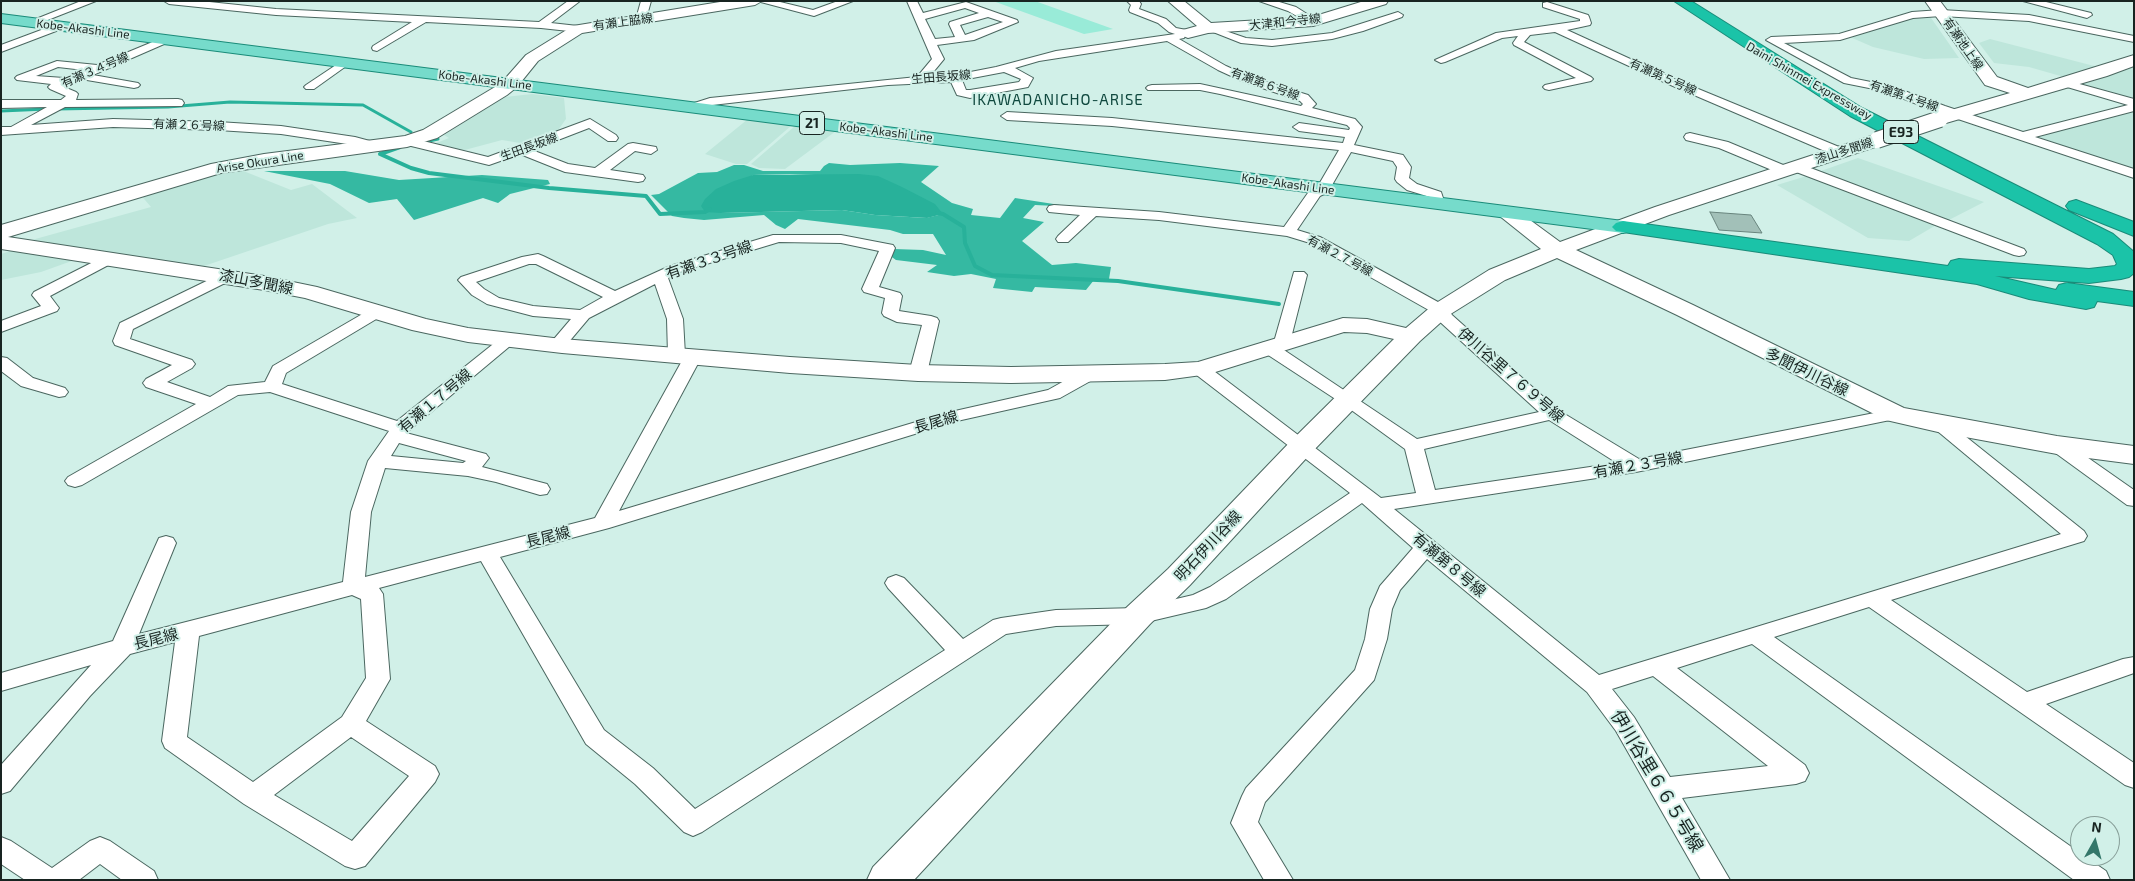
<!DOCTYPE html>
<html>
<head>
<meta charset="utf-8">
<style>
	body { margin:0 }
	#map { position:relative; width:2135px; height:881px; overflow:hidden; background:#d1f0e8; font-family:"Exo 2",sans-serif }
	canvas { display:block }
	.frame { position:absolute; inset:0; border:2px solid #182421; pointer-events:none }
	.north { position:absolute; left:2070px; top:816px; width:50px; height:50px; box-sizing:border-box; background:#d1f0e8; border:1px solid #879e98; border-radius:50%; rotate:7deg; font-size:14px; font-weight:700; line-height:20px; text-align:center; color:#182421 }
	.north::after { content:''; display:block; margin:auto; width:18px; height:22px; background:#34776a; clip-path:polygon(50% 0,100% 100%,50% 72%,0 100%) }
</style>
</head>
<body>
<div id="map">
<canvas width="2135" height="881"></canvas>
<div class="frame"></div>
<div class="north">N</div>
</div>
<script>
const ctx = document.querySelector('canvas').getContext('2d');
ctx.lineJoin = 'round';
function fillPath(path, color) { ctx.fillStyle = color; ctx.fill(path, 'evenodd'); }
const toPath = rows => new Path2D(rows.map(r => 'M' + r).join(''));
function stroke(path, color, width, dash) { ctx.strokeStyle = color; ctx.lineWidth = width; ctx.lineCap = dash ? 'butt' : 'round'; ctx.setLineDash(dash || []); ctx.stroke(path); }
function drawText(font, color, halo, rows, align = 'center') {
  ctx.font = font + ' "Exo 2","Noto Sans JP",sans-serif'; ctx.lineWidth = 4; ctx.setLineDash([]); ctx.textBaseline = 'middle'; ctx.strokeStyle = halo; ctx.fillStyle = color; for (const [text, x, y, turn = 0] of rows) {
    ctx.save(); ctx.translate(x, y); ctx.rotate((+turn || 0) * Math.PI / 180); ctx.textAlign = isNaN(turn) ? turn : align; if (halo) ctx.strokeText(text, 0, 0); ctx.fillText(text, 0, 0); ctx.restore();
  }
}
const built = toPath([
	[1929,15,1959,58,1924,59,1873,47,1850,37,1915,17],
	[1990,39,2098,67,2064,77,2029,67,1994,63,1979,43],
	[2134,63,2134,102,2074,85],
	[532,94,564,98,566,119,556,133,526,144,502,140,461,151,434,144,449,138,444,135,505,97],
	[2134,111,2134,171,2036,136],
	[748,119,792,125,747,164,736,164,705,154],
	[795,126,836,131,785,169,759,168,751,164],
	[1858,158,1984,202,1945,222,1815,173],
	[241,170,291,190,312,184,357,218,328,224,204,266,28,241,151,207,139,193,206,175],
	[1810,175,1938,224,1909,241,1868,238,1777,185],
	[16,249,80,258,41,272,1,280,1,254]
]);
const green = toPath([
	[993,1,1035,1,1113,29,1084,34]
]);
const forest = toPath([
	[829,163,850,165,900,163,939,166,921,182,952,203,973,209,971,215,1000,218,1015,198,1060,205,1056,206,1035,205,1023,218,1044,222,1022,241,1052,265,1076,263,1111,267,1109,279,1094,280,1086,290,1035,287,1032,292,993,288,996,279,971,274,954,276,927,272,937,265,896,260,889,255,894,249,923,250,946,255,933,234,903,234,890,230,798,219,785,229,776,225,764,215,704,220,684,218,672,216,651,195,659,194,698,173,717,172,734,165,744,165,763,171,820,171,824,166],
	[790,174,815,175,943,214,926,218,875,215,842,210,721,213,753,175],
	[264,171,345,171,399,180,482,175,548,180,550,184,510,194,498,203,483,198,414,220,397,199,369,203,330,184]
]);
const water = toPath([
	[859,174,878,176,902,187,935,204,943,214,927,218,875,215,842,210,721,213,705,212,701,206,705,199,716,189,734,181,753,175]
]);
const streamFar1 = toPath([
	[56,109,168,107,230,102,363,105,411,132],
	[1,111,47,109],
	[420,143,438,139]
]);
const stream = toPath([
	[400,147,380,154,411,168,429,173,549,188,646,196,660,214,705,212,710,209],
	[937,213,943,214,964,227,965,243,975,266,992,275,1118,281,1279,304]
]);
const building = toPath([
	[1710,212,1751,215,1762,233,1719,230,1710,212]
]);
const street = toPath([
	[81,1,96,1,40,23,32,23,31,21,81,1],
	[164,1,200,1,276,9,539,22,568,1,580,1,551,23,578,26,583,29,578,32,541,28,426,22,377,51,373,50,372,48,373,46,412,22,276,15,169,4,164,1],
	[641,1,651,1,646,19,641,22,636,19,641,1],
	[757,1,776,1,813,10,838,1,853,1,814,16,757,1],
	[907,1,917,1,923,13,966,2,1017,20,1018,22,974,40,937,45,944,59,930,76,955,75,996,67,1056,51,1175,34,1169,32,1158,23,1130,12,1129,10,1131,5,1127,1,1139,1,1141,4,1139,9,1166,19,1176,28,1192,31,1193,33,1192,35,1185,36,1184,38,1179,39,1226,66,1250,77,1308,95,1316,104,1312,108,1355,119,1362,127,1354,145,1403,155,1411,167,1409,178,1417,184,1441,192,1445,204,1438,208,1433,207,1430,197,1407,190,1397,182,1395,179,1397,167,1393,161,1351,152,1328,192,1320,196,1297,230,1320,237,1447,307,1452,315,1558,410,1639,459,1895,409,1901,410,1904,414,1901,418,1895,419,1636,472,1394,509,1599,675,2061,534,1929,424,1931,420,1938,418,1945,420,2084,531,2087,536,2084,541,1891,600,2027,692,2123,659,2134,657,2134,673,2046,704,2134,763,2134,788,2125,785,1869,607,1774,637,2080,853,2080,856,2084,856,2106,871,2110,880,2074,880,1752,644,1677,668,1805,765,1809,773,1805,781,1796,784,1682,798,1730,880,1701,880,1616,731,1587,692,1427,559,1400,590,1392,609,1387,639,1374,680,1265,802,1258,822,1293,880,1264,880,1231,823,1242,796,1246,788,1355,670,1365,639,1370,609,1380,586,1413,548,1362,503,1226,599,1206,608,1138,624,1056,626,1006,634,702,832,693,836,684,832,635,784,586,744,481,561,379,588,383,594,390,679,366,721,435,766,439,774,435,782,365,866,355,869,345,866,244,804,165,748,162,741,175,642,130,654,90,696,10,791,1,794,1,765,91,665,1,691,1,673,113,641,159,538,166,536,173,538,176,543,139,634,343,582,351,512,368,461,389,431,270,392,238,395,82,485,75,487,68,485,65,481,68,477,196,404,146,387,143,383,146,379,172,365,115,345,113,341,120,323,223,273,228,271,233,273,236,276,233,279,133,329,130,339,192,360,195,364,192,368,167,382,210,397,228,386,265,382,273,366,371,309,377,307,383,309,385,312,383,315,286,373,282,384,397,421,502,337,508,336,514,337,516,341,406,433,486,454,489,458,482,467,547,484,550,489,547,494,540,495,496,482,468,476,385,468,371,512,365,577,595,518,683,359,677,360,671,359,668,355,667,319,655,284,589,318,562,350,556,351,550,350,548,346,571,319,533,316,487,304,472,295,458,280,461,277,522,257,538,254,543,256,615,291,670,266,773,235,841,235,893,245,895,248,879,287,900,293,902,296,899,311,931,316,937,318,939,321,927,373,924,377,918,378,912,377,909,373,922,325,897,322,884,316,882,313,885,298,864,292,862,289,879,251,841,243,779,242,680,272,668,278,683,319,685,355,693,351,699,352,702,356,619,511,946,413,1048,390,1082,371,1088,370,1094,371,1097,375,1094,379,1060,398,957,421,609,528,500,557,604,730,653,768,695,809,945,650,888,588,885,583,888,578,896,575,904,578,963,639,993,620,1001,618,1056,610,1138,608,1193,595,1210,587,1350,493,1194,373,1191,369,1194,365,1200,364,1206,365,1381,498,1416,493,1405,449,1343,404,1262,351,1260,347,1262,343,1268,342,1275,344,1274,342,1294,272,1304,272,1307,275,1290,342,1288,346,1278,346,1417,439,1539,412,1439,321,1434,313,1310,243,1287,236,1159,220,1096,216,1068,242,1058,242,1056,239,1058,236,1080,215,1049,212,1047,209,1049,206,1054,205,1159,212,1284,227,1310,190,1318,186,1339,150,1112,126,1007,120,1001,116,1007,112,1112,118,1343,143,1345,137,1299,131,1293,127,1299,123,1349,130,1350,128,1347,125,1220,94,1200,90,1148,90,1146,88,1148,86,1152,85,1200,84,1301,106,1303,104,1300,101,1242,81,1218,70,1167,41,1039,61,1015,68,1033,78,1028,87,970,98,957,95,951,82,888,85,712,105,692,112,686,108,688,105,710,98,917,77,932,59,907,1],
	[965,8,979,13,950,22,949,24,955,37,935,39,925,19,965,8],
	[988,17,1003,22,965,35,960,25,988,17],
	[1004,72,1021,79,1019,82,970,90,966,90,962,80,1004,72],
	[529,264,536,264,603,297,580,310,533,306,499,298,484,289,476,282,529,264],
	[1549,420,1617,463,1435,490,1424,449,1549,420],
	[399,443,466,461,463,463,391,456,399,443],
	[352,595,361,599,366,678,342,717,253,782,187,737,199,636,352,595],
	[1653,676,1768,766,1670,777,1634,717,1612,689,1653,676],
	[351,737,409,776,352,841,274,795,351,737],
	[1259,1,1276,1,1296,7,1318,21,1317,23,1309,23,1288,11,1259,1],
	[2023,1,2042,1,2091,13,2092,15,2087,18,2023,1],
	[1547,2,1588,15,1589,17,1591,23,1590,25,1567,30,1674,79,1844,149,1845,152,1839,156,1834,155,1666,83,1555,32,1530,35,1524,42,1591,77,1593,79,1591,81,1549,90,1545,89,1543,87,1545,85,1576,78,1514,45,1513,43,1518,36,1502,38,1445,62,1441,63,1435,60,1496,33,1580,21,1580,19,1543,7,1543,3,1547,2],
	[1941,10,2029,15,2134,36,2134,42,2029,21,1941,16,1913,18,1840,40,1784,43,1851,78,1891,86,1945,106,2023,132,2128,105,2057,84,2055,82,2057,80,2065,80,2134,99,2134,111,2035,137,2134,169,2134,178,1937,112,1884,91,1844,83,1766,40,1771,37,1839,34,1912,12,1941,10],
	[1398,12,1403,15,1402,17,1363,31,1332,39,1272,46,1241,43,1203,28,1208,25,1246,38,1272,40,1332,33,1398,12],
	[60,23,65,26,64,28,1,52,1,45,60,23],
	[167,36,172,39,171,41,93,75,138,83,140,85,138,87,134,88,81,79,64,87,76,92,78,94,76,100,178,99,182,100,184,103,182,106,65,107,31,125,113,119,218,122,281,126,355,137,381,144,382,147,376,151,354,145,281,134,218,130,113,127,1,135,1,127,11,127,47,107,1,108,1,100,61,100,66,96,50,89,48,87,51,84,17,80,15,78,17,76,57,61,97,65,167,36],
	[58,67,84,70,64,78,36,76,58,67],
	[345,59,351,62,349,64,314,89,306,89,304,87,306,85,345,59],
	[590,119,616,135,618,138,616,141,608,141,589,128,532,150,568,164,595,168,628,144,633,143,656,147,657,150,651,154,635,151,610,170,643,175,645,178,643,181,638,182,565,172,520,154,489,165,403,144,401,141,407,137,488,157,590,119],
	[1690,133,1728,142,1788,167,1790,164,1800,164,2024,249,2026,252,2024,255,2019,256,2014,255,1791,170,1789,173,1779,173,1719,148,1686,140,1684,137,1686,134,1690,133],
	[109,254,114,256,117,259,114,262,50,296,59,308,57,311,1,332,1,321,41,306,32,295,34,292,109,254],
	[1,357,7,358,33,378,65,388,68,392,65,396,59,397,21,386,1,371,1,357],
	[2057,439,2064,441,2134,490,2134,506,2127,505,2050,449,2048,445,2050,441,2057,439],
	[1,837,11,841,52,868,90,841,100,837,110,841,154,871,158,880,122,880,100,864,79,880,25,880,1,864,1,837]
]);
const secondary = toPath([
	[726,1,762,1,755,5,582,33,538,61,517,87,507,95,437,138,407,147,221,173,8,237,264,276,317,287,426,319,468,328,562,339,790,357,918,365,1011,367,1165,364,1198,362,1343,318,1367,319,1406,328,1433,305,1489,270,1541,249,1501,217,1498,213,1501,209,1508,207,1515,209,1560,242,1655,207,1877,134,1884,136,1886,140,1884,144,1669,215,1576,250,1693,305,1904,408,2057,436,2134,446,2134,464,2057,454,1938,432,1886,420,1677,315,1557,258,1505,280,1449,315,1420,341,1311,453,1190,585,1150,624,914,880,867,880,873,867,1126,608,1168,569,1291,441,1394,339,1367,333,1344,332,1209,374,1165,380,1011,383,918,381,790,373,562,353,468,342,412,330,305,298,264,290,1,249,1,225,211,164,264,154,405,136,423,130,495,87,504,80,526,55,573,26,726,1],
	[1168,1,1184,1,1211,23,1312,17,1364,1,1388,1,1386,4,1313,26,1208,33,1188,38,1183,36,1180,33,1183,30,1197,26,1168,1],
	[1925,1,1940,1,1997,77,2028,88,2134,55,2134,66,2107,76,1946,123,1940,124,1934,123,1931,119,1934,115,2010,93,1985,85,1925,1]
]);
const primary = toPath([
	[1,14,1623,221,1630,223,1634,227,1630,231,1623,233,1,23,1,14]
]);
const highway = toPath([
	[1674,1,1691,1,1862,108,2113,234,2134,252,2134,273,2129,277,2121,279,2089,283,1995,276,2056,290,2059,285,2067,283,2134,292,2134,306,2097,301,2094,307,2086,309,2029,299,1977,284,1616,231,1612,227,1616,223,1623,221,1948,266,1951,261,1959,259,2089,269,2115,266,2117,264,2113,255,2097,244,1850,116,1674,1],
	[2076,200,2134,222,2134,236,2069,210,2066,206,2069,202,2076,200]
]);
const secondaryBridge = toPath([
	[1877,140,1940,119]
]);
const farStreetnames = [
	["有瀬上脇線",623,22,-8],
	["大津和今寺線",1285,22,-6],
	["Kobe-Akashi Line",83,29,7],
	["有瀬池上線",1963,44,55],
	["有瀬３４号線",95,70,-23],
	["生田長坂線",941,77,-5],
	["有瀬第５号線",1663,77,24],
	["Kobe-Akashi Line",485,80,7],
	["Daini Shinmei Expressway",1809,81,30],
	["有瀬第６号線",1265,84,20],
	["有瀬第４号線",1904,96,19],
	["有瀬２６号線",189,125,2],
	["Kobe-Akashi Line",886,132,7],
	["生田長坂線",529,147,-20],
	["漆山多聞線",1844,151,-18],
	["Arise Okura Line",260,162,-9],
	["Kobe-Akashi Line",1288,184,8],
	["有瀬２７号線",1340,256,28]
];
const shields = [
	[812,123,25],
	[1901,132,35]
];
const shieldNames = [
	["21",812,123],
	["E93",1901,132]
];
const farQuarternames = [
	["IKAWADANICHO-ARISE",1058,100]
];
const streetNames = [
	["有瀬３３号線",709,260,-19],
	["漆山多聞線",256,282,11],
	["多聞伊川谷線",1807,372,26],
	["伊川谷里７６９号線",1511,375,41],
	["有瀬１７号線",435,401,-40],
	["長尾線",936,422,-16],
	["有瀬２３号線",1638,465,-10],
	["長尾線",548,537,-14],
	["明石伊川谷線",1208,546,-47],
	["有瀬第８号線",1449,565,40],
	["長尾線",156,639,-14]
];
const nearStreetnames = [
	["伊川谷里６６５号線",1657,781,59]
];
fillPath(built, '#bee6db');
fillPath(green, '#99ebd8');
fillPath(forest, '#35b9a2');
fillPath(water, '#28b19a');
stroke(streamFar1, '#28b19a', 3);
stroke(stream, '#28b19a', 4);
fillPath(building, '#a2c0b8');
stroke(building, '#68847d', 1);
stroke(street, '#4b6760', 2);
stroke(secondary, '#4b6760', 2);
stroke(primary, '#1a8b79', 2);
stroke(highway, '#1a8b79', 2);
fillPath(street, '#fff');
fillPath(secondary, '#fff');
fillPath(primary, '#76dbcb');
fillPath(highway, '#1bc3a8');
stroke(secondaryBridge, '#4b6760', 18, []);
stroke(secondaryBridge, '#fff', 16);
drawText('12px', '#182421', '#d1f0e8', farStreetnames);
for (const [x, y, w] of shields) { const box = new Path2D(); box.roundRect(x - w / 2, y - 11.5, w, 23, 4); ctx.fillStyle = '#d1f0e8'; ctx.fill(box); stroke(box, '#182421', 1); }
drawText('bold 14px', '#182421', null, shieldNames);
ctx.letterSpacing = '1px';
drawText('15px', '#10493f', '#d1f0e8', farQuarternames);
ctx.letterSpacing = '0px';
drawText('15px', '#182421', '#d1f0e8', streetNames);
drawText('18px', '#182421', '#d1f0e8', nearStreetnames);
</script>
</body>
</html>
